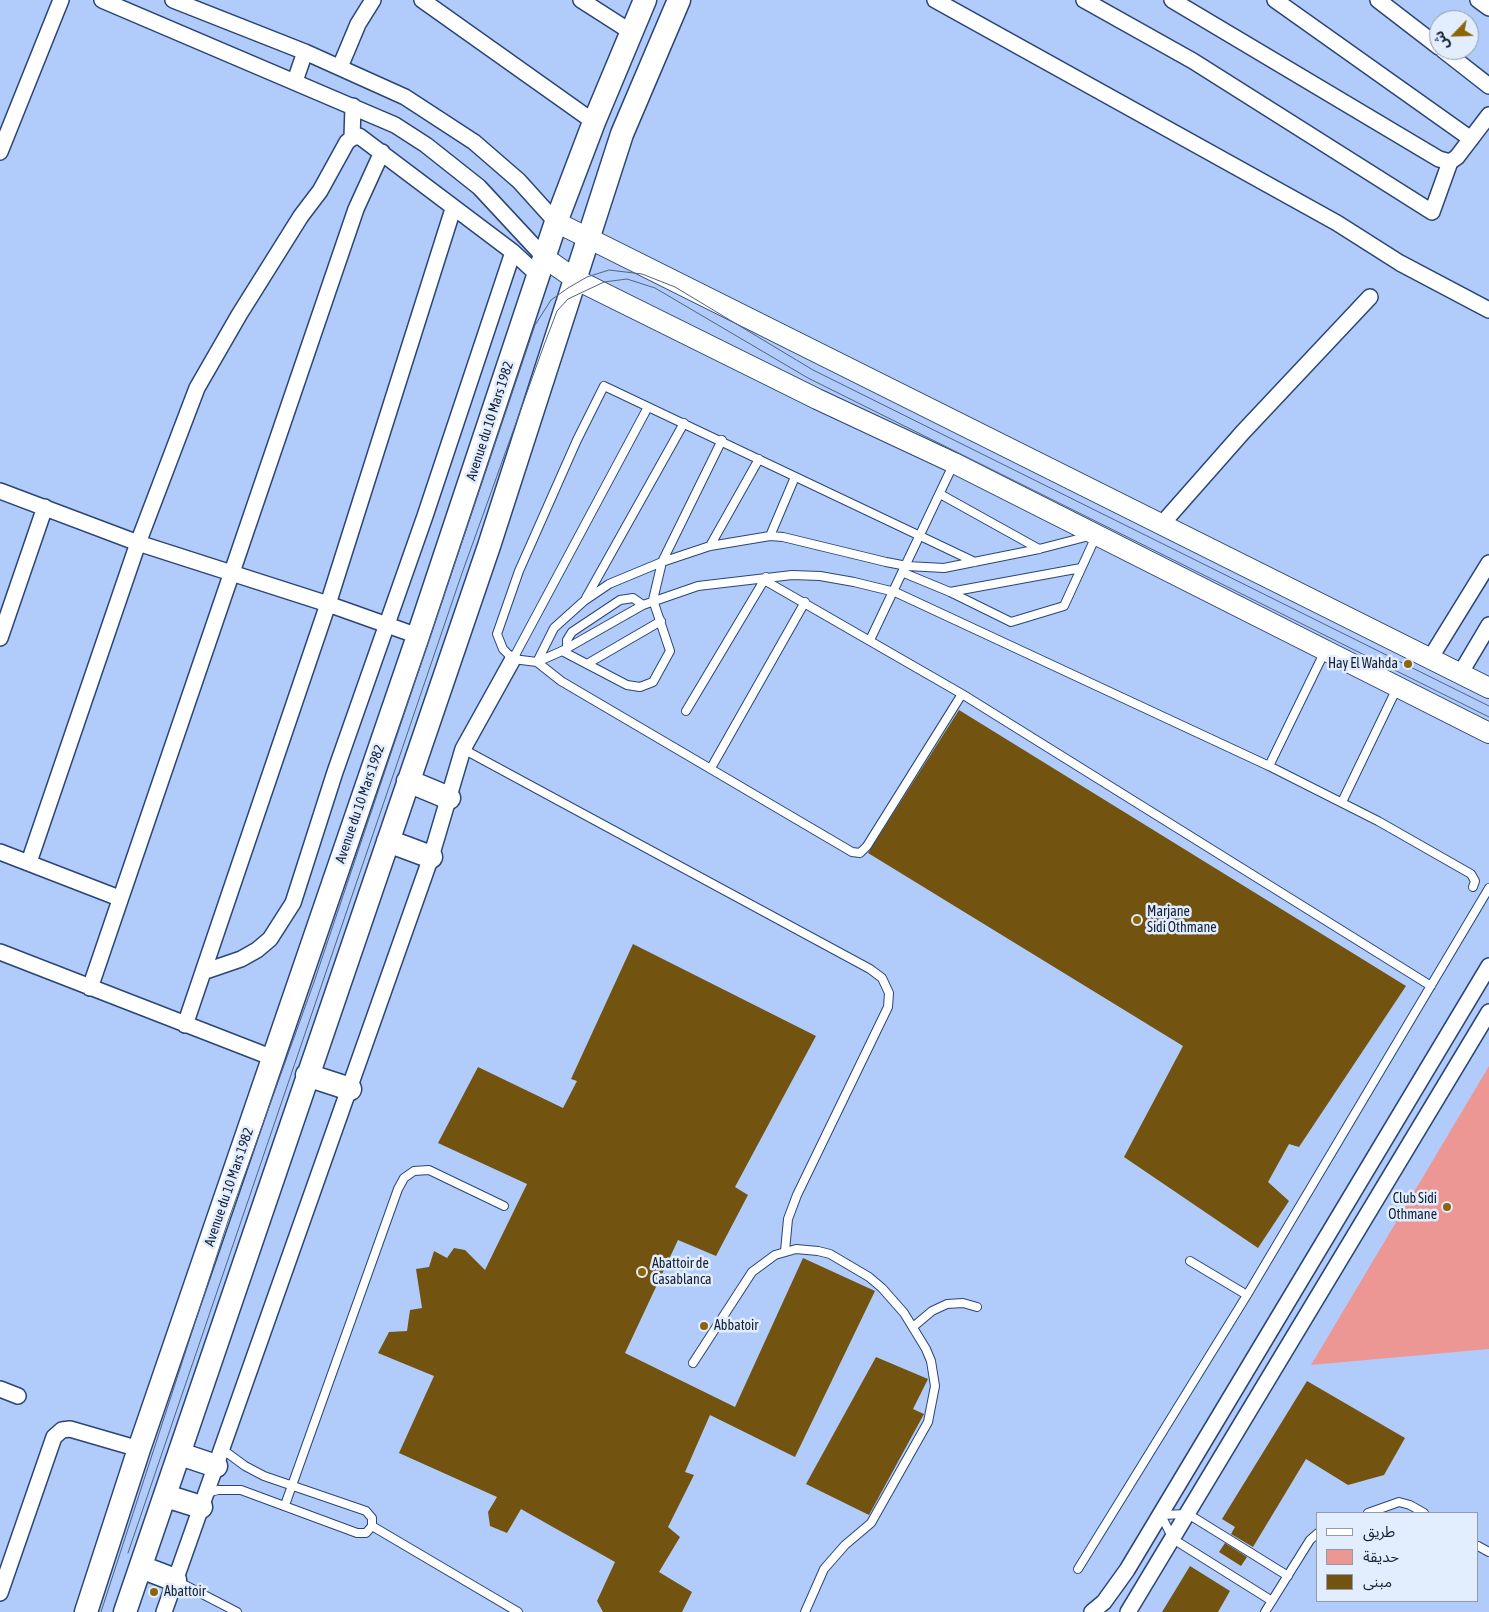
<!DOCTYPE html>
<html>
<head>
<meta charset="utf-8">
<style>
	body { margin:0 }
	#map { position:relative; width:1489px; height:1612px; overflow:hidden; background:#b1ccfa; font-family:"Asap Condensed","Noto Sans Arabic",sans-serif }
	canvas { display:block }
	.legend { position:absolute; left:1316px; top:1512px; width:162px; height:90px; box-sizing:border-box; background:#e2edfe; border:1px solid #909bae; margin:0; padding:6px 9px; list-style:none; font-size:15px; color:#142036 }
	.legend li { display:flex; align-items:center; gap:10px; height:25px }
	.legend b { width:25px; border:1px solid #909bae }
	.north { position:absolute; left:1429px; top:10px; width:50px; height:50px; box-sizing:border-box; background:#e2edfe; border:1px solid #909bae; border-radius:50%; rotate:246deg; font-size:14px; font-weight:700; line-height:20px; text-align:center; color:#142036 }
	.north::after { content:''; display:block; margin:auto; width:18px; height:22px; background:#8d6507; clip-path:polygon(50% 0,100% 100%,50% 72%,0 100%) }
</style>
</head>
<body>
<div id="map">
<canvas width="1489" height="1612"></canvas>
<ul class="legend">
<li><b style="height:6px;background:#fff"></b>طريق</li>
<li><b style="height:14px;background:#ed9795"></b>حديقة</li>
<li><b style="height:14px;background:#725310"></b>مبنى</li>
</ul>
<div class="north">ش</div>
</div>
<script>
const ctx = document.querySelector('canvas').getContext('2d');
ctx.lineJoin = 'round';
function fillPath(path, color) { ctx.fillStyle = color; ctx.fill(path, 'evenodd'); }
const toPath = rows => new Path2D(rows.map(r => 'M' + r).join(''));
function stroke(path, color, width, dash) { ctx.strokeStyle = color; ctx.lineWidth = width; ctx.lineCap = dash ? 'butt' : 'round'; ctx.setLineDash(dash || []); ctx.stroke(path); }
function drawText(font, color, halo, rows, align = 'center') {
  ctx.font = font + ' "Asap Condensed",sans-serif'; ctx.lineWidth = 5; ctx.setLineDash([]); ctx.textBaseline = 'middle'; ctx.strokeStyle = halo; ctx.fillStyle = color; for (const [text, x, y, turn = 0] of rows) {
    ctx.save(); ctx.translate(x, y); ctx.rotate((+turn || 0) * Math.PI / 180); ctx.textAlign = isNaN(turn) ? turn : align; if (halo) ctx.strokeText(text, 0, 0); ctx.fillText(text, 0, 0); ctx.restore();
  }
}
const green = toPath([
	[1489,1066,1489,1349,1311,1365]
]);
const building = toPath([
	[959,710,1406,986,1299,1147,1289,1144,1268,1182,1289,1201,1258,1248,1124,1157,1183,1046,868,853],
	[633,944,816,1036,735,1187,748,1195,716,1256,678,1240,625,1353,735,1407,803,1258,875,1291,795,1457,710,1415,685,1472,694,1475,668,1527,680,1537,659,1572,692,1592,682,1612,603,1612,597,1601,615,1562,521,1509,507,1533,490,1526,488,1512,497,1497,399,1453,434,1376,378,1353,389,1332,407,1331,410,1310,422,1308,416,1269,429,1267,434,1251,447,1258,454,1248,465,1250,485,1270,527,1184,438,1143,478,1067,563,1108,577,1081,571,1079],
	[876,1357,928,1379,913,1409,924,1414,869,1515,806,1484],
	[1307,1381,1405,1438,1384,1475,1348,1485,1306,1459,1253,1547,1231,1534,1235,1527,1222,1519],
	[1225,1543,1247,1557,1241,1566,1219,1552],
	[1190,1566,1230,1591,1218,1612,1162,1612]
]);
const service = toPath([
	[648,407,513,659,503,649,497,634,519,571,577,440,604,386,975,562],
	[940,494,1039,549],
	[770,536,795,477],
	[710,546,759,459],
	[764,580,962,694,1431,986],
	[950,592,1081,568],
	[586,598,684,423],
	[870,640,954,463],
	[567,649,567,640,572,632,620,600,633,598,643,605],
	[562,651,627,685,640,687,653,682,670,651,653,600,662,562,710,546,770,536,783,537,886,562,907,566,944,568,1039,549,1097,534,1064,606,1011,622,950,592,904,573],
	[513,659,537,662,561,681,852,852,860,853,867,846,962,694],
	[537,662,562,651,643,605,698,586,792,575,820,576,854,582,895,592,1269,766,1378,821,1471,874,1475,881,1473,887],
	[537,662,554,628,584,601,609,584,662,562,722,440],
	[587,664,661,621],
	[686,711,766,577],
	[463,749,870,969,882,978,889,993,888,1007,797,1195,788,1219,785,1251],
	[1269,766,1325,651],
	[711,768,805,602],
	[1342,802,1397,688],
	[1190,1261,1247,1295],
	[913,1327,932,1311,947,1304,963,1303,977,1307],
	[693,1363,752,1272,775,1255,796,1249,818,1251,830,1254,869,1277,882,1288,904,1313,926,1349,931,1361,935,1386,928,1422,871,1523,845,1545,824,1569,805,1612],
	[206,1493,218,1490,241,1490,357,1533,366,1533,372,1526,372,1518,366,1511,264,1476,245,1466,222,1449],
	[285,1505,398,1189,404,1178,414,1171,429,1170,504,1206],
	[1368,1513,1399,1502,1410,1505,1424,1513],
	[372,1526,518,1612],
	[1478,1546,1489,1552],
	[1078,1569,1247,1295,1489,888],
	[177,1581,237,1612],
	[1272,1601,1173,1539,1161,1515,1188,1514,1288,1576],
	[1265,1612,1310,1540,1318,1533]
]);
const minor = toPath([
	[102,0,395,125,426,145,479,187,545,258],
	[173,0,305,52,405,97,474,142,519,181,556,222],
	[422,0,594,122],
	[581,0,631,32],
	[935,0,1337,223,1400,263,1489,310],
	[1084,0,1193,61,1432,212,1450,162,1457,157,1489,115],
	[1172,0,1439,159,1450,162],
	[1275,0,1471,139],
	[1378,0,1439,47],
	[1478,0,1489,8],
	[1443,50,1489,86],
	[340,67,358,24,373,0],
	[295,81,305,52],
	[352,138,353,106],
	[0,152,61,0],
	[0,491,138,543,328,604,418,636],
	[1161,525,1243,432,1370,297],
	[0,638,45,507],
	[1431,657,1489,563],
	[1460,674,1489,625],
	[0,852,119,898],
	[29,862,138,543,197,388,239,315,301,216,320,191,347,142,352,138,359,136,513,252,539,276],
	[0,952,273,1058],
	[203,972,241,959,257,950,270,939,293,903,335,772,425,516,513,252],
	[90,988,356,209,382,152],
	[185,1025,328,604,453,209],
	[0,1389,18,1396],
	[0,1593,54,1437,62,1430,70,1429,139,1449],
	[164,1612,431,857,463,749,513,659],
	[1092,1612,1104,1602,1127,1570,1489,966],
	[1128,1612,1489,1012]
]);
const tertiary = toPath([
	[556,222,1489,688],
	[545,258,575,279,817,399,954,463,1489,733]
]);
const secondary = toPath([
	[408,781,449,798],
	[388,841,431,857],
	[307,1075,350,1089],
	[180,1454,216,1466],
	[166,1496,201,1507],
	[141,1567,175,1580],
	[86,1612,139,1449,418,636,556,222,594,122,645,0],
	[125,1612,489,546,622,134,679,0]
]);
const tram = toPath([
	[128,1553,461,576,544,345,557,311,568,299,604,282,627,279,655,288,808,378,1489,717],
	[101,1612,228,1221,314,982,535,325,551,300,568,288,587,277,609,270,642,274,675,287,813,370,1489,706]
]);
const markers = [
	[1408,664,5,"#8d6507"],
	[1137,920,5,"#8d6507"],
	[1447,1207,5,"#8d6507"],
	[642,1272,5,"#8d6507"],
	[704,1326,5,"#8d6507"],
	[154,1592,5,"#8d6507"]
];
const streetNames = [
	["Avenue du 10 Mars 1982",490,421,-72],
	["Avenue du 10 Mars 1982",360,804,-71],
	["Avenue du 10 Mars 1982",229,1187,-71]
];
const poiNames = [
	["Hay El Wahda",1398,664,"right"],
	["Marjane",1147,912],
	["Sidi Othmane",1147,928],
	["Club Sidi",1437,1199,"right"],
	["Othmane",1437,1215,"right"],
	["Abattoir de",652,1264],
	["Casablanca",652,1280],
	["Abbatoir",714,1326],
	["Abattoir",164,1592]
];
fillPath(green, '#ed9795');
fillPath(building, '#725310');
stroke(service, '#2a4576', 10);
stroke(minor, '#2a4576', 18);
stroke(tertiary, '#2a4576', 22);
stroke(secondary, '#2a4576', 25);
stroke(service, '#fff', 8);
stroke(minor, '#fff', 15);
stroke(tertiary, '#fff', 20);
stroke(secondary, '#fff', 22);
stroke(tram, '#516382', 1);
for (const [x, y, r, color] of markers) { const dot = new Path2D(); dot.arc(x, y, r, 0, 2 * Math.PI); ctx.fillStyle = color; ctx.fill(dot); stroke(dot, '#e2edfe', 2); }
drawText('14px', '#142036', '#e2edfe', streetNames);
drawText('14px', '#142036', '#e2edfe', poiNames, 'left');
</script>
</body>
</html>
